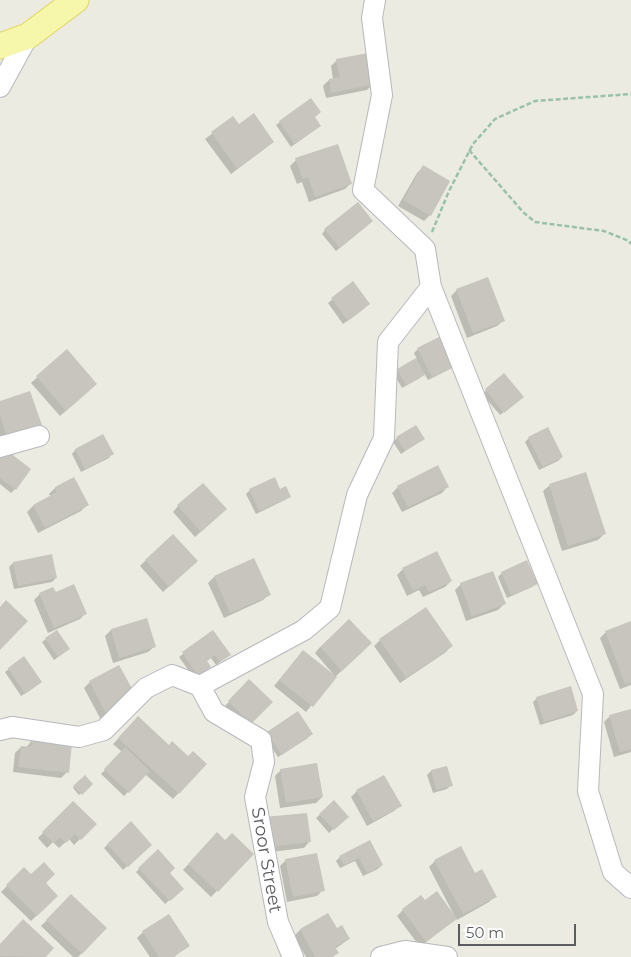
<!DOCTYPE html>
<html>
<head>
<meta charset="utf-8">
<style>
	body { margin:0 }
	#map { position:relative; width:631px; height:957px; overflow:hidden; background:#ebebe1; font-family:Montserrat,sans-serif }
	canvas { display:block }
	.scale { position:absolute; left:458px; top:924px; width:118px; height:22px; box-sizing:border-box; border:2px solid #5a5c61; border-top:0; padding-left:6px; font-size:15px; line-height:18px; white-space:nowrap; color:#5a5c61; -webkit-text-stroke:4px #fff; paint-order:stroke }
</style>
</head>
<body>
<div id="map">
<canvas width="631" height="957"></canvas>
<div class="scale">50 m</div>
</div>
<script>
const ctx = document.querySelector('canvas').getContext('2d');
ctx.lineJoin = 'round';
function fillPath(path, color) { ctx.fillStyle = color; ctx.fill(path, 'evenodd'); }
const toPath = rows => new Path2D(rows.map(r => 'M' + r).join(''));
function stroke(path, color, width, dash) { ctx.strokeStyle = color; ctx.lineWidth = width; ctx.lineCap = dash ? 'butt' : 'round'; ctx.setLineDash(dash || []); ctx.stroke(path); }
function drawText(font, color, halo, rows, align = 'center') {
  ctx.font = font + ' Montserrat,sans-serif'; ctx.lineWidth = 5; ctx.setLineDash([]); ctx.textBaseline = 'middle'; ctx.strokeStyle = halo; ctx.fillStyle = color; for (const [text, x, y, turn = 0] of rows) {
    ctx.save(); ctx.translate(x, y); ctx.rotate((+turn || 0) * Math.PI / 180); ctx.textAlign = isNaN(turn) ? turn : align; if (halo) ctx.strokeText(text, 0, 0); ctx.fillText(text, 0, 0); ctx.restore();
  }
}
const shadow = toPath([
	[337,60,373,84,367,90,326,98,323,86,329,80,333,79,331,66],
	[313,117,320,126,291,147,276,125,280,122],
	[233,118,238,126,267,147,231,174,205,139],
	[296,160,351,183,345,189,309,202,302,182,297,184,290,166],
	[423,167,430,215,424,221,398,206,417,173],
	[368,225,336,251,322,234,325,230],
	[353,283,365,308,343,324,328,303],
	[457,290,503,321,497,326,467,338,451,296],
	[418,349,454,367,428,380,424,373,420,378,402,388,394,374,417,359,414,353],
	[67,351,90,390,60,416,31,383],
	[504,375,518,401,500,415,482,394],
	[0,402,42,428,0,438],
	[103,436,112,454,109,458,81,472,72,454,75,450],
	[397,438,423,439,401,454,393,442],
	[529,438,562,457,558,461,539,470,525,442],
	[0,457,15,489,11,493,0,484],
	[585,474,604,534,598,540,562,551,543,491,549,486],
	[74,479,87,505,81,511,38,533,27,512,33,506,51,497,49,494,55,488],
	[398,487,447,487,442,493,402,512,392,493],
	[250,490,280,490,289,497,285,500,256,514,246,494],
	[178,506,219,515,195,537,173,512],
	[51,555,56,578,52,582,14,589,9,567,13,563],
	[146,560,190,567,163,592,140,566],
	[254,560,269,594,263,600,224,618,208,583,214,577],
	[403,569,451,581,445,587,423,597,419,590,407,596,397,575],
	[502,573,536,583,532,587,507,598,498,577],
	[461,584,504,604,498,610,466,621,455,590],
	[40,594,55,594,86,613,80,619,48,633,34,600],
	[631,622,631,685,620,689,600,638,606,632],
	[111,630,154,647,148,652,113,663,105,636],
	[213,632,229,655,216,665,211,658,206,661,194,678,179,657],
	[46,639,69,649,54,660,42,642],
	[380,640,451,646,446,652,400,683,374,646],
	[320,647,365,649,335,677,306,712,274,686,298,657,333,676,334,675,315,653],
	[23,658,36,686,21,696,5,672],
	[249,681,247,727,225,706],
	[90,682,126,698,117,703,101,720,84,688],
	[537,698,577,711,573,715,540,725,533,702],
	[631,710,631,752,614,757,604,722,610,716],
	[132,724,188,758,205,764,173,799,145,774,124,796,101,774,122,752,113,744],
	[264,736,308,738,278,757],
	[32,740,67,772,61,778,13,772,15,753,21,747,26,748],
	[446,767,451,785,447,789,433,793,427,775,431,771],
	[281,770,322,797,316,803,280,808,275,776],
	[85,776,92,784,79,795,73,788],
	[357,791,400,805,394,811,367,826,351,797],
	[334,802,347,816,329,833,316,818],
	[73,803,95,824,74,845,69,839,59,848,53,842,47,848,38,838],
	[131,823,150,845,123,870,104,848],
	[259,824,309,842,304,848,262,853],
	[217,834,225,842,252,854,211,897,183,870],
	[370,842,382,865,378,869,363,876,355,861,340,868,336,861,340,857],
	[158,851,168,873,182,889,165,904,136,872],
	[286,860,323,890,317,896,287,902,280,866],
	[435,861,475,874,495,896,489,902,457,920,456,918,420,947,397,916,403,910,425,902,453,916,454,915,429,867],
	[24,869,31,876,44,883,57,896,31,921,1,892],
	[71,896,105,929,78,957,73,957,41,926],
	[328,914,337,930,349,939,335,949,337,953,333,957,306,957,294,936,300,930],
	[143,932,188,945,174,957,150,957,137,938],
	[0,946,52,948,44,957,0,957]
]);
const building = toPath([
	[368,53,374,84,331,93,329,79,340,77,336,59],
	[311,98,321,112,315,117,321,126,295,144,279,121],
	[254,113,274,142,237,169,211,132,233,116,239,124],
	[338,144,352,184,315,197,308,177,303,179,295,158],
	[423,165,450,181,431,216,403,200],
	[358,202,373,221,340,248,324,229],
	[488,277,505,321,473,333,456,289],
	[353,281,370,304,348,321,331,298],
	[445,334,459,364,432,377,417,348],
	[67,349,97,384,66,411,36,376],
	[416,358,425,375,406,385,397,369],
	[504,373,524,397,504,413,485,389],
	[30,391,43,428,8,440,0,415,0,401],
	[416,425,425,439,405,451,396,437],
	[548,427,563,457,543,467,528,437],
	[103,434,114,454,85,469,75,449],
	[5,449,31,469,16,490,0,478,0,456],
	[438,465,449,487,408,507,397,486],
	[586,472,606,534,568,546,549,484],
	[74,477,89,505,45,528,33,505,57,492,55,487],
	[275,477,280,489,286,486,291,497,259,511,249,489],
	[203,483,227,509,201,532,177,505],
	[173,534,198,561,169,587,145,560],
	[437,551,452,581,429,592,425,585,413,591,402,568],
	[52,554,57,578,18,586,13,562],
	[254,558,271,595,230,613,214,576],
	[527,560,538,584,511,595,501,572],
	[493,571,506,604,472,616,460,583],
	[74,584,87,614,54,628,39,593,53,587,56,592],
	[6,600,28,621,0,650,0,607],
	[426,607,453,646,406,678,379,639],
	[147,618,156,647,119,658,111,629],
	[349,619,372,643,342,671,320,647],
	[631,621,631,682,625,684,605,631],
	[57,630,70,649,58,657,45,638],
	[213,630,231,655,220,662,215,655,207,661,211,667,198,676,182,652],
	[303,650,337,677,313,707,279,680],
	[24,656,42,682,25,694,8,668],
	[119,665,134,692,117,701,121,707,107,715,89,681],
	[249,679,273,702,251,724,228,701],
	[571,686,578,711,544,722,536,697],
	[631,709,631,749,620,752,609,715],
	[298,711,313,734,282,755,267,732],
	[138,716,169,745,172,741,188,756,193,751,207,764,179,794,118,738],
	[32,738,72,743,69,773,18,767,21,746,31,747],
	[125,747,150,771,129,793,104,769],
	[317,763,323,797,286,803,280,769],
	[447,766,453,786,436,790,431,770],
	[85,775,93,784,82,795,73,786],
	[384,775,402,806,373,821,356,790],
	[334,800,349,817,334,830,319,814],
	[73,801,97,824,81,840,75,834,66,843,60,837,54,843,42,832],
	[307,813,311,842,267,847,264,817],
	[131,821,152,845,128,867,107,844],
	[217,832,225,840,232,833,254,854,218,892,188,864],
	[370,840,383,865,367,873,359,858,344,865,339,856],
	[461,846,475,873,482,869,497,897,463,914,434,860],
	[158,849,175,868,170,873,184,889,170,901,138,868],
	[317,853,325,891,293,897,285,859],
	[44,862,55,874,46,883,58,896,37,916,6,885,24,867,31,874],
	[437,891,457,919,426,942,402,909,421,895,425,900],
	[71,894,107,928,82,954,46,920],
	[328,913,337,928,342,925,350,939,335,947,339,953,332,957,315,957,300,929],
	[169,914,190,946,173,957,159,957,142,931],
	[23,919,54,948,46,957,0,956,0,944]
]);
const path = toPath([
	[469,150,523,212,535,222,604,231,629,241,631,244],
	[432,232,449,191,473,144,495,119,535,101,631,94]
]);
const minor = toPath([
	[0,87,28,36],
	[431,287,593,694,588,791,613,872,631,888],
	[0,447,39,436],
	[200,686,304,630,330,608,357,495,384,438,388,342,431,287,425,249,363,190,382,95,372,18,375,0],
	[0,730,12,727,79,737,104,730,146,688,172,675,200,686,214,712,261,740,264,762,255,797,278,922,293,957],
	[381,957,405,951,447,957]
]);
const major = toPath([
	[0,46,28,36,76,0]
]);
const streetNames = [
	["Sroor Street",266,860,80]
];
fillPath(shadow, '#0003');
fillPath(building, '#c7c5be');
stroke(minor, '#b7b8bd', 22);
stroke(major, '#e3d463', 27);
stroke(path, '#9ac1ab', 2.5, [5, 2.5]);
stroke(minor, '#fff', 20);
stroke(major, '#f7f7ab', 25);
drawText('18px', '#5a5c61', '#fff', streetNames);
</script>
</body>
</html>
